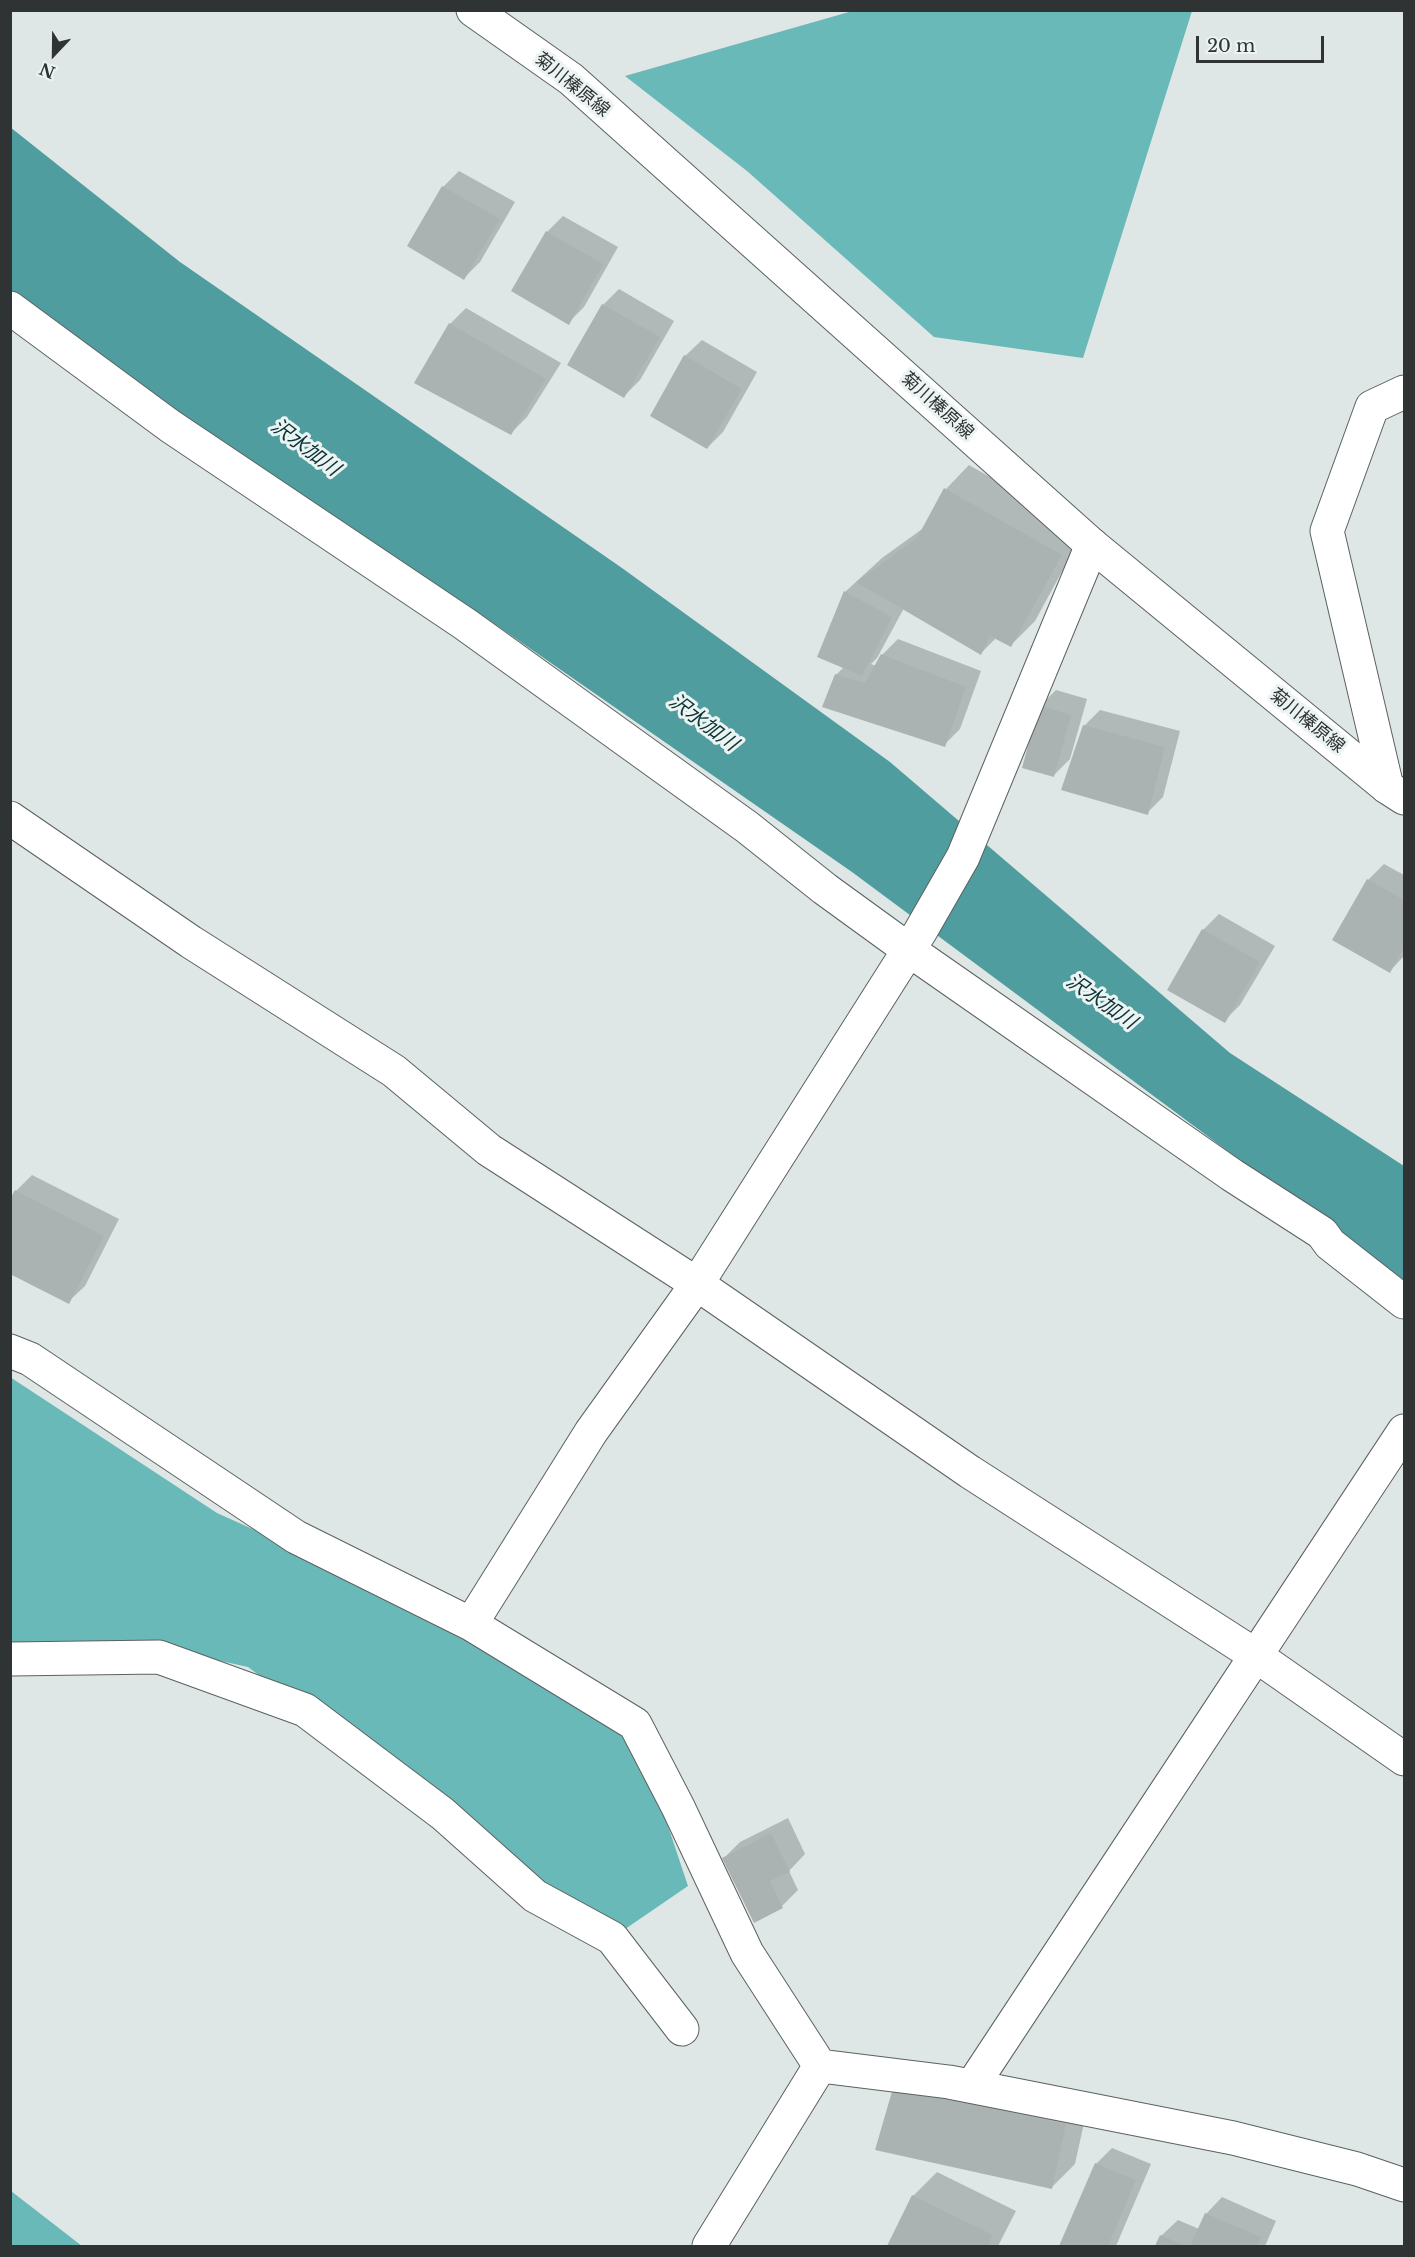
<!DOCTYPE html>
<html>
<head>
<meta charset="utf-8">
<style>
	body { margin:0 }
	#map { position:relative; width:1415px; height:2257px; overflow:hidden; background:#dee6e6; font-family:"Libre Baskerville",serif }
	canvas { display:block }
	.frame { position:absolute; inset:0; border:12px solid #303333; pointer-events:none }
	.north { position:absolute; left:24px; top:24px; width:60px; height:60px; -webkit-text-stroke:4px #ebf3f3; paint-order:stroke; rotate:202deg; font-size:16px; font-weight:700; line-height:24px; text-align:center; color:#303333 }
	.north::after { content:''; display:block; margin:auto; width:21px; height:27px; background:#303333; clip-path:polygon(50% 0,100% 100%,50% 72%,0 100%) }
	.scale { position:absolute; left:1196px; top:36px; width:128px; height:27px; box-sizing:border-box; border:3px solid #303333; border-top:0; padding-left:8px; font-size:18px; line-height:21px; white-space:nowrap; color:#303333; -webkit-text-stroke:4px #ebf3f3; paint-order:stroke }
</style>
</head>
<body>
<div id="map">
<canvas width="1415" height="2257"></canvas>
<div class="frame"></div>
<div class="north">N</div>
<div class="scale">20 m</div>
</div>
<script>
const ctx = document.querySelector('canvas').getContext('2d');
ctx.lineJoin = 'round';
function fillPath(path, color) { ctx.fillStyle = color; ctx.fill(path, 'evenodd'); }
const toPath = rows => new Path2D(rows.map(r => 'M' + r).join(''));
function stroke(path, color, width, dash) { ctx.strokeStyle = color; ctx.lineWidth = width; ctx.lineCap = dash ? 'butt' : 'round'; ctx.setLineDash(dash || []); ctx.stroke(path); }
function drawText(font, color, halo, rows, align = 'center') {
  ctx.font = font + ' "Libre Baskerville","Noto Sans JP",serif'; ctx.lineWidth = 6; ctx.setLineDash([]); ctx.textBaseline = 'middle'; ctx.strokeStyle = halo; ctx.fillStyle = color; for (const [text, x, y, turn = 0] of rows) {
    ctx.save(); ctx.translate(x, y); ctx.rotate((+turn || 0) * Math.PI / 180); ctx.textAlign = isNaN(turn) ? turn : align; if (halo) ctx.strokeText(text, 0, 0); ctx.fillText(text, 0, 0); ctx.restore();
  }
}
const forest = toPath([
	[856,10,1192,11,1083,358,934,337,747,171,625,76],
	[10,1377,217,1513,335,1566,615,1713,660,1802,688,1886,612,1938,248,1667,134,1642,11,1659],
	[10,2191,11,2191,82,2246,11,2246]
]);
const water = toPath([
	[10,127,180,262,622,568,890,762,1230,1053,1404,1166,1404,1282,852,872,476,611,115,377,11,293]
]);
const shadow = toPath([
	[459,171,515,202,480,262,464,278,443,187],
	[563,216,618,247,584,307,568,323,513,291,547,232],
	[619,289,674,321,640,380,624,396,603,305],
	[466,308,561,363,527,417,511,433,450,324],
	[702,340,757,372,723,432,707,448,685,356],
	[969,465,1084,531,1035,621,1011,645,996,638,981,653,904,608,877,658,871,664,876,666,882,655,898,639,981,671,960,729,944,745,836,675,844,667,845,592,882,558,925,527,946,489],
	[1056,690,1087,699,1070,759,1054,775,1040,706],
	[1100,710,1180,731,1163,797,1147,813,1084,726],
	[1384,864,1404,875,1404,956,1390,971,1368,880],
	[1219,914,1275,946,1240,1005,1224,1021,1203,930],
	[32,1175,119,1219,85,1286,68,1302,10,1202,16,1191],
	[788,1818,805,1854,789,1871,798,1890,782,1906,724,1858,740,1842],
	[895,2089,1089,2100,1075,2164,1051,2188],
	[1112,2148,1151,2164,1116,2246,1061,2246,1096,2164],
	[937,2172,1016,2211,998,2246,888,2246,913,2196],
	[1222,2197,1276,2221,1265,2246,1157,2246,1161,2236,1178,2220,1199,2229,1206,2214]
]);
const building = toPath([
	[442,186,500,219,464,280,407,246],
	[546,231,603,264,569,325,511,291],
	[602,304,660,337,624,398,567,365],
	[449,323,546,379,511,435,414,383],
	[684,355,742,389,707,449,650,416],
	[944,488,1062,555,1011,647,990,636,981,655,856,582,917,538],
	[844,591,892,617,862,676,817,657],
	[881,654,966,687,945,747,822,707,835,674,865,683],
	[1039,705,1071,715,1054,777,1022,768],
	[1083,725,1165,747,1148,815,1061,790],
	[1367,879,1404,900,1404,947,1390,973,1332,940],
	[1202,929,1260,962,1225,1023,1167,990],
	[15,1190,104,1236,69,1304,10,1274,10,1199],
	[771,1833,790,1872,770,1881,783,1908,754,1923,722,1858],
	[893,2088,1066,2124,1052,2189,875,2150],
	[1095,2163,1136,2180,1108,2246,1059,2246],
	[912,2195,993,2235,987,2246,887,2246],
	[1205,2213,1261,2237,1257,2246,1190,2246],
	[1160,2235,1186,2246,1155,2246]
]);
const minor = toPath([
	[10,308,170,426,465,624,747,827,825,889,909,950,1232,1175,1322,1233,1330,1244,1404,1302],
	[1387,787,1327,531,1372,407,1404,392],
	[10,818,191,942,394,1071,489,1150,697,1284,970,1472,1255,1655,1404,1759],
	[10,1351,30,1359,296,1537,471,1624,635,1724,678,1807,747,1953,820,2066,949,2082,1233,2138,1357,2169,1404,2185],
	[471,1624,591,1432,697,1284,920,932,963,857,1092,545],
	[10,1659,159,1657,305,1710,443,1814,535,1896,612,1938,682,2029],
	[972,2086,1404,1431],
	[709,2246,820,2066]
]);
const major = toPath([
	[473,10,571,79,1092,545,1387,787,1404,798]
]);
const streetNames = [
	["菊川榛原線",572,85,39],
	["菊川榛原線",937,406,42],
	["菊川榛原線",1307,721,39]
];
const waterNames = [
	["沢水加川",305,448,37],
	["沢水加川",703,723,37],
	["沢水加川",1101,1002,35]
];
fillPath(forest, '#6ab9b9');
fillPath(water, '#4f9d9e');
fillPath(shadow, '#0003');
fillPath(building, '#abb2b2');
stroke(minor, '#5b6261', 35);
stroke(major, '#5b6261', 35);
stroke(minor, '#fff', 33);
stroke(major, '#fff', 33);
drawText('18px', '#303333', '#ebf3f3', streetNames);
drawText('italic 20px', '#0c3334', '#ebf3f3', waterNames);
</script>
</body>
</html>
